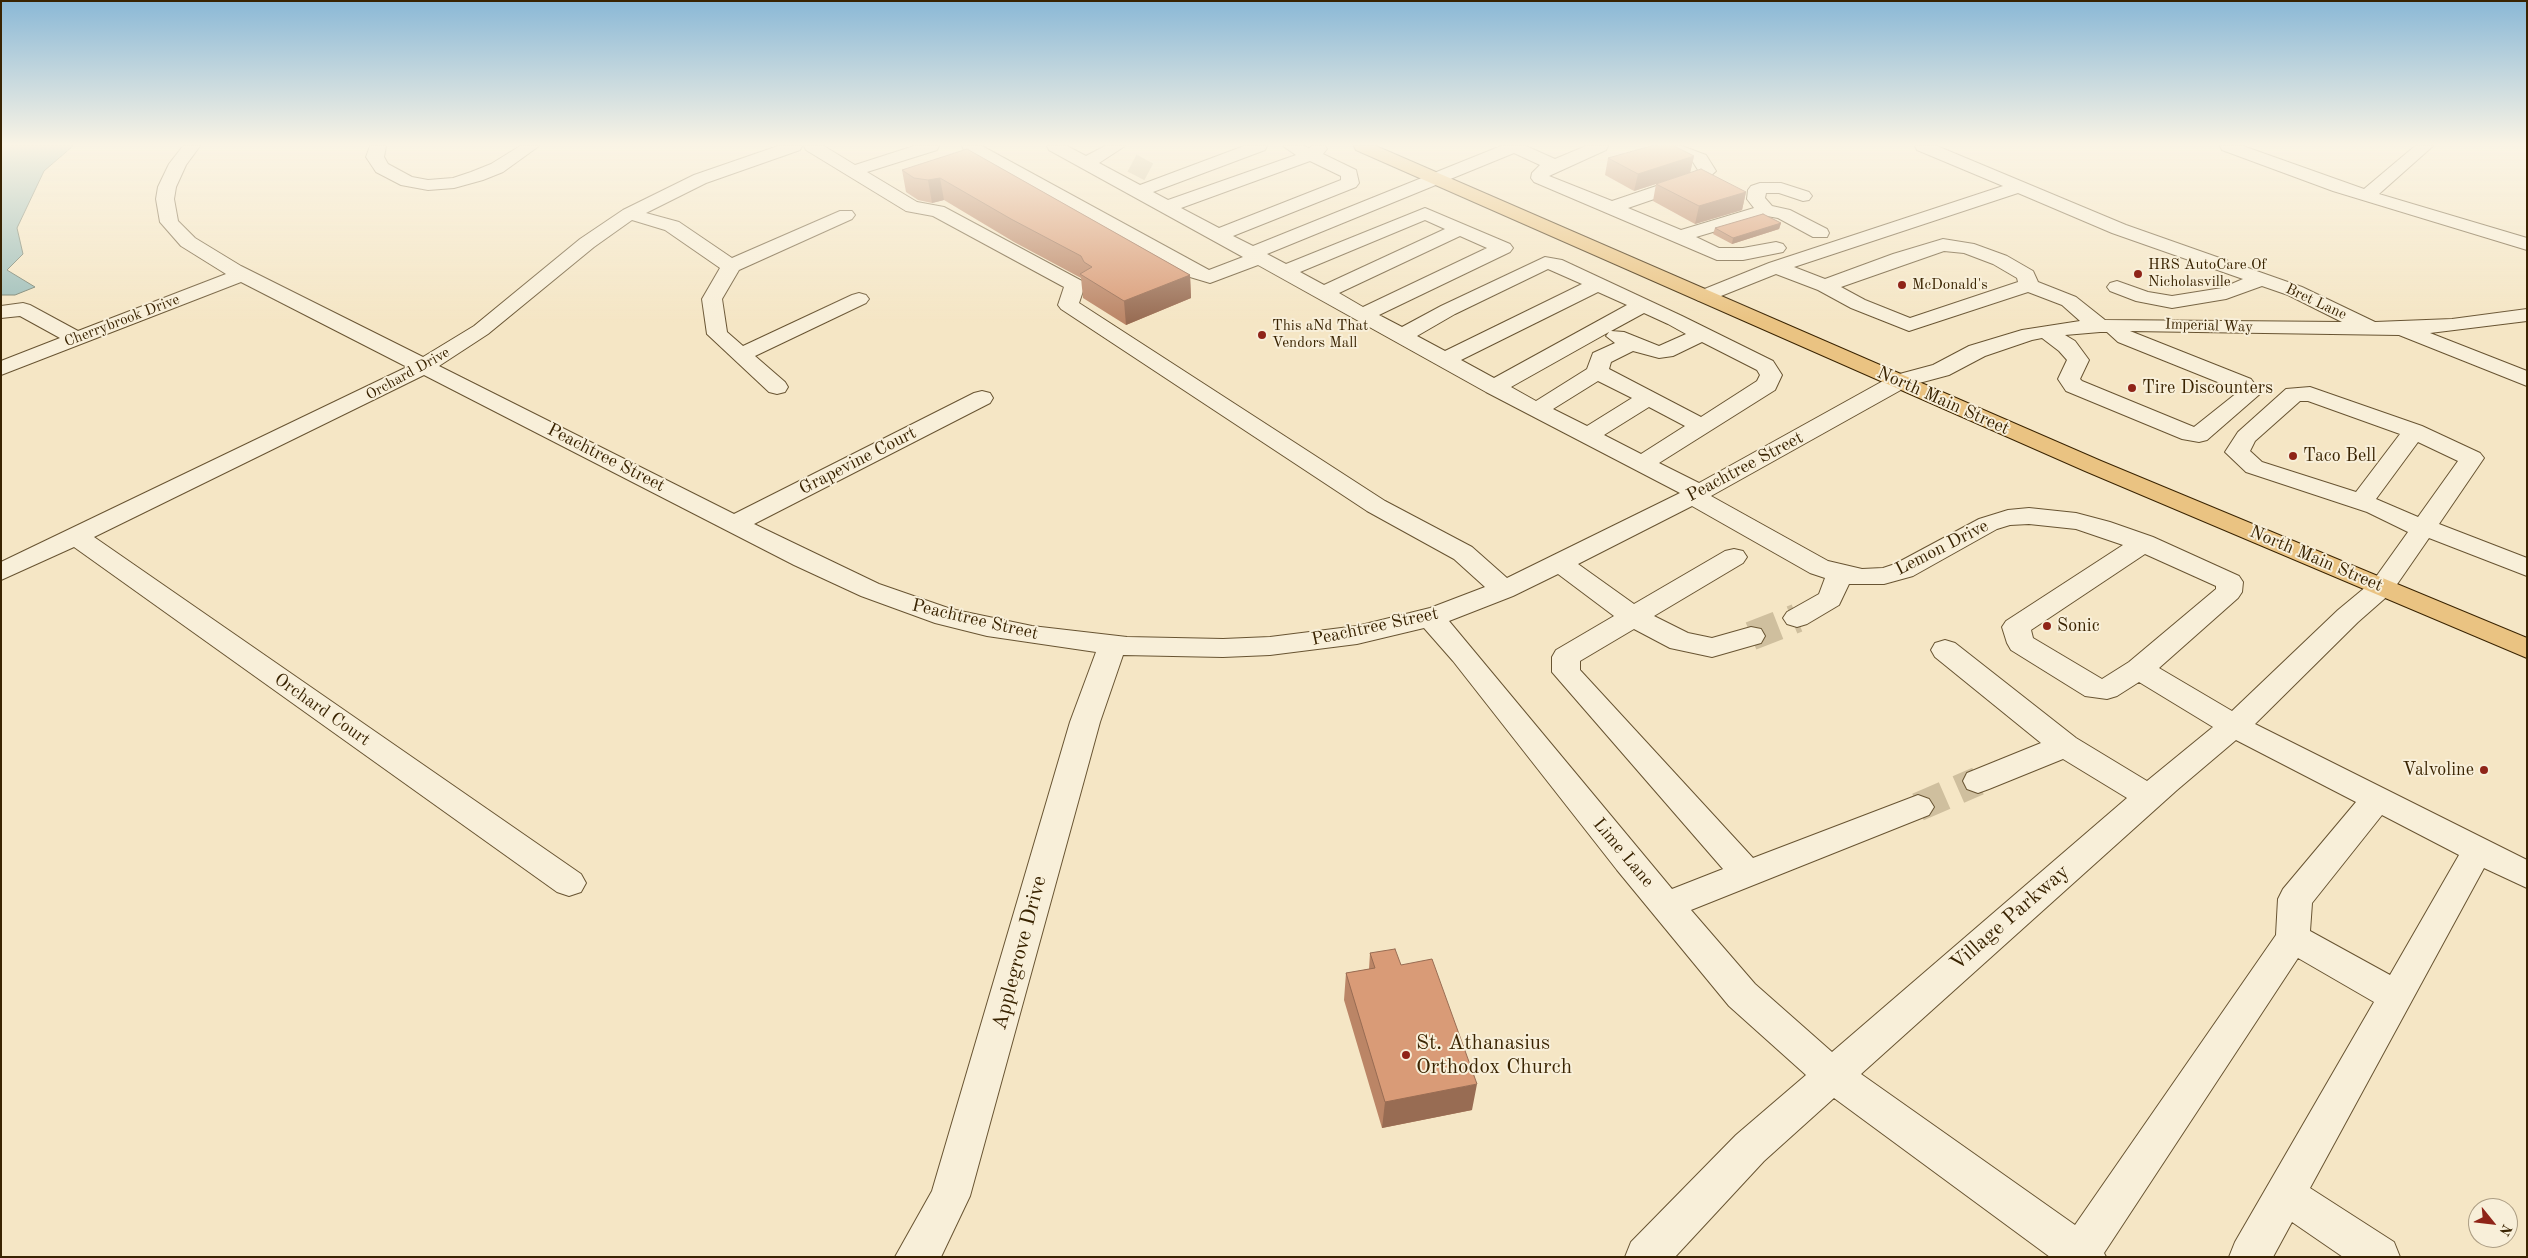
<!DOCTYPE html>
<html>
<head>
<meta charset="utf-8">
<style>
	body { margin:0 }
	#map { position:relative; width:2528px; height:1258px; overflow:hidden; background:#f5e6c5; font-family:"Old Standard TT",serif }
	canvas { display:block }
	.frame { position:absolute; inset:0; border:2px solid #392301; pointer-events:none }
	.north { position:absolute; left:2468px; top:1198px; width:50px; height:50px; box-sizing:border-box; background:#f8efd9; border:1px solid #ac9d83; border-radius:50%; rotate:119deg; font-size:14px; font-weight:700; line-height:20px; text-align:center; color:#392301 }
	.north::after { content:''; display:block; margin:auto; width:18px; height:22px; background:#8f2418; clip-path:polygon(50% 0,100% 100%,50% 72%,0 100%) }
</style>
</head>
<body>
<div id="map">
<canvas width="2528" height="1258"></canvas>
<div class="frame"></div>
<div class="north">N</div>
</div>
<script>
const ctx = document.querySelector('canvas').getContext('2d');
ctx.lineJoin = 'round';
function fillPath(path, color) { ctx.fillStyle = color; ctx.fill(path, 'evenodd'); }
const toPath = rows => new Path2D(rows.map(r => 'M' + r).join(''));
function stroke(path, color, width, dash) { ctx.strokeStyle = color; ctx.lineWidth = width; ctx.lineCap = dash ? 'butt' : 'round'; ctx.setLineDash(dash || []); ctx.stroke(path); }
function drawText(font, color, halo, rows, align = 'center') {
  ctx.font = font + ' "Old Standard TT",serif'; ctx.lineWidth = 4; ctx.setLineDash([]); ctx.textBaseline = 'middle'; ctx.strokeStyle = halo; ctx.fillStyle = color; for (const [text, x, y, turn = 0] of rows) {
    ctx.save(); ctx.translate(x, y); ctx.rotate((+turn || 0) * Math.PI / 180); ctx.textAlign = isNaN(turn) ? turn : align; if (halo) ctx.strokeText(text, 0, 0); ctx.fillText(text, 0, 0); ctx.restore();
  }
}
const water = toPath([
	[1,146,73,146,44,171,17,228,23,254,7,270,35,287,15,295,1,295,1,146]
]);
const minorTunnelFar1 = toPath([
	[1132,163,1149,172]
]);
const minorTunnel = toPath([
	[1751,636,1797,618],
	[1918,807,1978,781]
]);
const minor = toPath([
	[183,146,200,146,186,165,176,187,174,199,178,221,195,238,241,266,423,357,474,326,580,239,623,210,694,175,778,146,802,146,800,150,706,183,646,213,679,222,732,258,840,211,852,211,855,215,852,219,739,270,722,299,727,332,743,346,852,295,859,293,866,295,869,299,866,303,755,356,785,382,788,387,785,392,777,394,769,392,707,334,702,299,720,268,665,230,632,220,594,247,488,334,439,366,734,514,974,393,982,391,990,393,993,398,990,403,754,524,879,584,951,609,1032,626,1127,637,1223,639,1270,637,1357,626,1430,608,1485,587,1454,559,1367,511,1061,309,1058,305,1064,287,933,216,906,211,806,150,804,146,824,146,855,165,914,146,939,146,937,150,867,172,917,202,944,207,1082,281,1085,285,1079,303,1385,501,1472,547,1507,578,1680,493,1486,392,1258,265,1210,283,1190,277,964,150,962,146,982,146,1209,270,1243,257,1049,150,1047,146,1067,146,1086,156,1105,146,1125,146,1099,163,1140,185,1244,146,1267,146,1265,150,1153,192,1168,200,1296,155,1283,146,1304,146,1309,148,1312,146,1325,146,1327,149,1323,154,1356,170,1359,183,1356,187,1233,236,1253,246,1501,146,1526,146,1555,159,1586,146,1608,146,1606,150,1549,176,1612,201,1692,174,1698,170,1693,162,1661,150,1659,146,1682,146,1706,155,1716,171,1704,182,1628,208,1681,230,1754,208,1747,199,1748,190,1751,186,1760,183,1781,183,1809,192,1812,196,1809,200,1803,201,1779,193,1766,193,1765,198,1772,206,1790,210,1827,229,1829,233,1827,237,1813,237,1778,218,1767,216,1696,237,1719,248,1743,248,1776,242,1783,244,1786,248,1783,252,1743,260,1717,260,1534,182,1531,178,1532,173,1540,165,1514,153,1267,254,1286,264,1425,208,1510,244,1513,248,1510,252,1379,315,1402,327,1441,306,1545,257,1562,260,1682,316,1773,361,1782,375,1775,390,1659,463,1699,483,1892,376,1933,365,1969,346,2022,330,2080,321,2062,305,2028,292,1909,331,1851,308,1818,290,1776,274,1711,300,1704,302,1697,300,1694,296,1697,292,1769,263,2003,186,1917,150,1915,146,1937,146,2126,225,2302,287,2375,322,2452,319,2527,309,2527,321,2430,333,2527,371,2527,386,2399,335,2130,331,2251,379,2261,393,2207,440,2199,442,2182,439,2066,391,2058,379,2067,360,2059,351,2042,338,2032,340,1985,356,1949,375,1908,386,1711,496,1828,561,1862,569,1883,568,1895,564,1979,519,2008,510,2029,508,2076,513,2110,522,2153,537,2239,576,2243,582,2242,592,2238,598,2159,668,2232,711,2338,610,2373,581,2408,532,2367,512,2246,472,2225,452,2238,432,2286,389,2310,387,2422,426,2480,453,2484,458,2439,524,2527,558,2527,576,2429,538,2391,593,2358,622,2255,724,2527,860,2527,888,2484,868,2310,1188,2394,1242,2400,1257,2343,1257,2292,1222,2273,1257,2229,1257,2235,1242,2374,1002,2298,958,2104,1253,2106,1257,2050,1257,1834,1098,1764,1161,1675,1257,1625,1257,1631,1242,1736,1135,1806,1075,1729,1006,1617,870,1453,661,1424,628,1357,644,1270,655,1223,657,1123,655,1100,722,970,1196,941,1257,895,1257,932,1191,1070,722,1096,652,987,636,935,623,861,596,794,565,424,375,94,537,581,874,586,883,581,892,569,896,557,892,74,547,1,580,1,562,407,367,241,282,1,375,1,361,60,338,20,316,1,318,1,306,23,303,30,305,78,331,226,274,181,246,160,222,156,199,158,187,169,164,183,146],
	[1310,161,1341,176,1341,180,1219,228,1181,208,1310,161],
	[2018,193,2112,233,2243,279,2222,288,2172,296,2148,292,2117,281,2110,283,2107,287,2110,291,2136,301,2172,308,2226,299,2262,286,2288,295,2342,322,2105,320,2076,297,2038,282,2033,271,2007,256,1974,244,1943,239,1893,254,1825,279,1794,267,2018,193],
	[1425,220,1445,229,1324,285,1300,272,1425,220],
	[1460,236,1487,248,1363,307,1339,293,1460,236],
	[1944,251,1964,253,1993,264,2017,278,2018,282,1910,318,1865,300,1841,287,1944,251],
	[1548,269,1582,284,1445,351,1417,336,1455,314,1548,269],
	[1598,292,1627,305,1494,378,1461,360,1598,292],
	[1644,313,1668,324,1686,334,1659,346,1624,332,1611,331,1644,313],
	[1609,332,1606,336,1615,343,1593,353,1587,369,1536,401,1511,387,1609,332],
	[2100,332,2107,332,2118,342,2235,389,2238,392,2194,427,2082,381,2080,379,2089,360,2075,341,2065,335,2100,332],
	[1702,342,1757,370,1760,375,1757,381,1701,417,1609,369,1611,362,1633,351,1659,358,1673,356,1702,342],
	[1598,381,1632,398,1587,426,1553,409,1598,381],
	[2300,401,2308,401,2400,434,2356,492,2262,462,2250,451,2255,441,2300,401],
	[1649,407,1685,426,1641,454,1604,435,1649,407],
	[2418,442,2458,461,2418,517,2376,499,2418,442],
	[1692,506,1810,573,1825,578,1819,594,1787,612,1783,618,1787,624,1797,627,1807,624,1839,605,1849,584,1884,584,1913,576,1997,529,2010,525,2029,524,2076,529,2123,545,2006,621,2002,627,2007,643,2011,650,2085,696,2107,699,2117,696,2139,682,2213,727,2147,781,2076,738,1955,643,1945,640,1935,643,1931,650,1935,657,2041,743,1967,773,1963,781,1967,789,1978,793,1989,789,2063,759,2127,798,1832,1052,1755,984,1691,910,1929,815,1934,807,1929,799,1918,795,1753,858,1580,670,1580,661,1634,629,1670,648,1712,657,1761,643,1765,636,1761,629,1751,627,1712,638,1688,633,1654,616,1743,563,1747,557,1743,551,1734,549,1725,551,1634,604,1578,564,1692,506],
	[2145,554,2216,586,2216,589,2129,662,2102,679,2033,638,2031,630,2145,554],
	[1558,574,1614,616,1556,650,1552,657,1552,672,1723,869,1672,889,1449,621,1513,596,1558,574],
	[2236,740,2356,802,2283,889,2278,899,2276,935,2075,1225,1861,1074,2177,790,2236,740],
	[2382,815,2459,855,2390,975,2310,931,2312,903,2382,815],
	[370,146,386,146,384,157,388,164,412,177,428,180,453,178,471,172,491,164,520,146,539,146,503,172,483,180,454,188,428,190,401,185,376,172,366,157,370,146],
	[2220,146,2243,146,2364,189,2415,146,2433,146,2379,194,2527,238,2527,250,2333,191,2222,150,2220,146]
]);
const major = toPath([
	[1354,146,1376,146,2101,461,2527,638,2527,658,2085,471,1356,150,1354,146]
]);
const wall = toPath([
	[967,149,1190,275,1191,298,1126,325,1083,298,1081,278,1014,242,944,200,932,203,918,200,906,192,902,170],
	[1694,156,1690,173,1634,191,1605,175,1608,158],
	[1656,184,1746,192,1742,210,1695,224,1653,201],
	[1781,223,1779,229,1732,244,1713,234,1715,228],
	[1370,953,1401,965,1472,1110,1382,1128,1344,1000,1346,973,1369,969]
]);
const shadedWall = toPath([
	[1694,156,1690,173,1634,191,1638,174],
	[940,178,944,200,932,203,928,180],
	[1746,192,1742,210,1695,224,1699,206],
	[1781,223,1779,229,1732,244,1733,238],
	[1190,275,1191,298,1126,325,1124,301],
	[1477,1084,1472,1110,1382,1128,1385,1102]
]);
const building = toPath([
	[1651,146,1674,146,1694,156,1638,174,1608,158,1651,146],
	[967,149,1190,275,1124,301,1080,274,1092,267,1084,262,1081,256,1011,219,940,178,928,180,914,178,902,170,967,149],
	[1701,169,1746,192,1699,206,1656,184,1701,169],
	[1763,214,1781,223,1733,238,1715,228,1763,214],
	[1395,949,1401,965,1432,959,1477,1084,1385,1102,1346,973,1375,968,1370,953,1395,949]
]);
const markers = [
	[2138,274,5,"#8f2418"],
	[1902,285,5,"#8f2418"],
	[1262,335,5,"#8f2418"],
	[2132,388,5,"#8f2418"],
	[2293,456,5,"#8f2418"],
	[2047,626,5,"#8f2418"],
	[2484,770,5,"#8f2418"],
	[1406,1055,5,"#8f2418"]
];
const farPoinames = [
	["HRS AutoCare Of",2148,265],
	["Nicholasville",2148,282],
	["McDonald's",1912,285],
	["This aNd That",1272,326],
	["Vendors Mall",1272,343]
];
const farStreetnames = [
	["Bret Lane",2316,302,25],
	["Cherrybrook Drive",122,321,-21],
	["Imperial Way",2209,326,2],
	["Orchard Drive",408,374,-29]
];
const poiNames = [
	["Tire Discounters",2142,388],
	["Taco Bell",2303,456],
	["Sonic",2057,626],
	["Valvoline",2474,770,"right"]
];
const streetNames = [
	["North Main Street",1943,401,24],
	["Peachtree Street",606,458,27],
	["Grapevine Court",858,461,-27],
	["Peachtree Street",1745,467,-28],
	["Lemon Drive",1942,548,-27],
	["North Main Street",2316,559,23],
	["Peachtree Street",975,620,13],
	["Peachtree Street",1375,627,-12],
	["Orchard Court",322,710,35],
	["Lime Lane",1623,853,50]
];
const nearStreetnames = [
	["Village Parkway",2010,918,-41],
	["Applegrove Drive",1020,953,-75]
];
const nearPoinames = [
	["St. Athanasius",1416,1043],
	["Orthodox Church",1416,1067]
];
fillPath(water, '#9dbeba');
stroke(water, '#758070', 1);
stroke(minorTunnelFar1, '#cfbf9e', 19, [19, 9]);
stroke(minorTunnel, '#cfbf9e', 29, [29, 15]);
stroke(minor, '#685432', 2);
stroke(major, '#392301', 2);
fillPath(minor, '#f8efd9');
fillPath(major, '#eac382');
fillPath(wall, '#bb8566');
fillPath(shadedWall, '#986c53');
fillPath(building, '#d99b77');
stroke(building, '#986c53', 1);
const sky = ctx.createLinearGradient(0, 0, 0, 322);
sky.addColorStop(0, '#8ab8d6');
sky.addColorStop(0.45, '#faf4e5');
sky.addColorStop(1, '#faf4e500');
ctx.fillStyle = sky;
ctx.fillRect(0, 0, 2528, 322);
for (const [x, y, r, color] of markers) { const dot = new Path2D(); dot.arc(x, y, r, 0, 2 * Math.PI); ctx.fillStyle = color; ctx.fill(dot); stroke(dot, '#f8efd9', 2); }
drawText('15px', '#392301', '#f8efd9', farPoinames, 'left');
drawText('15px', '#392301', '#f8efd9', farStreetnames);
drawText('18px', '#392301', '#f8efd9', poiNames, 'left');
drawText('18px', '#392301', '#f8efd9', streetNames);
drawText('21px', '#392301', '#f8efd9', nearStreetnames);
drawText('21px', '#392301', '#f8efd9', nearPoinames, 'left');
</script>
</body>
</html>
